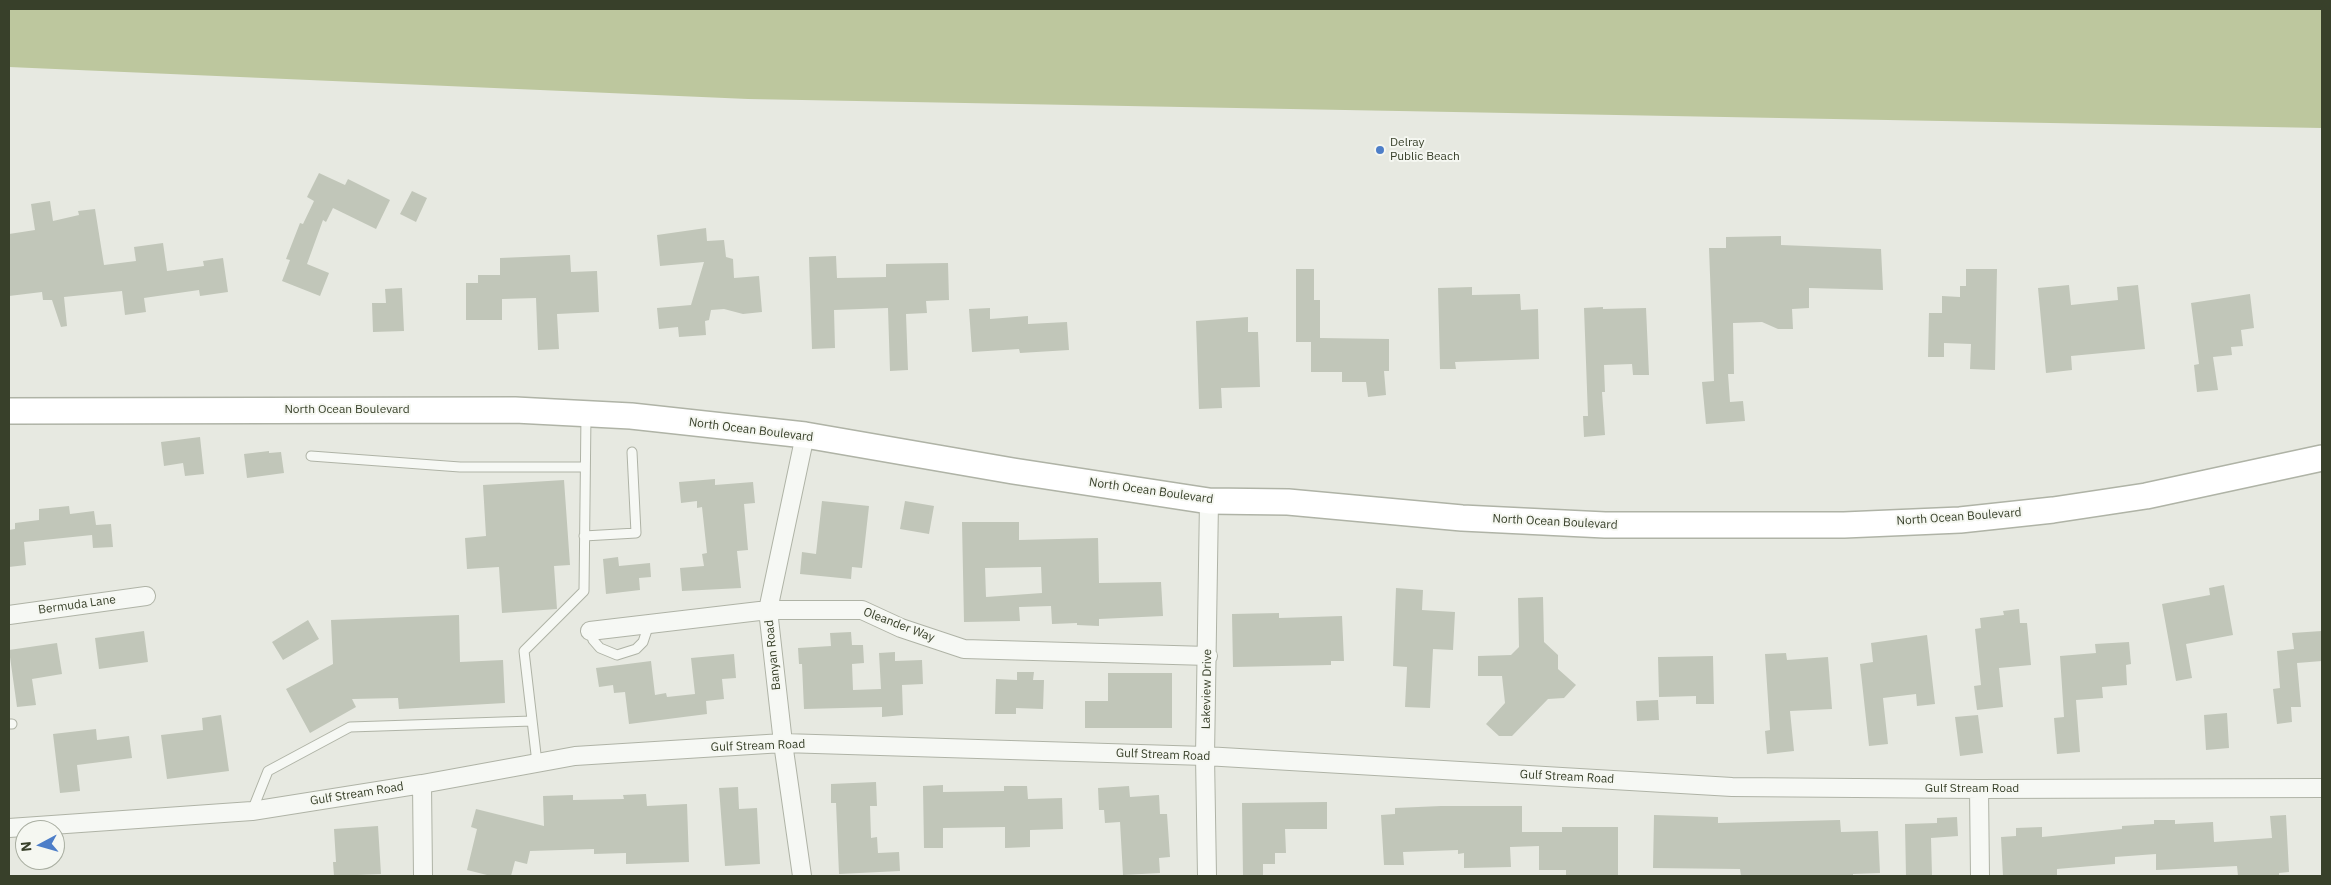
<!DOCTYPE html>
<html>
<head>
<meta charset="utf-8">
<style>
	body { margin:0 }
	#map { position:relative; width:2331px; height:885px; overflow:hidden; background:#e7e9e1; font-family:"IBM Plex Sans",sans-serif }
	canvas { display:block }
	.frame { position:absolute; inset:0; border:10px solid #38402a; pointer-events:none }
	.north { position:absolute; left:15px; top:820px; width:50px; height:50px; box-sizing:border-box; background:#f5f7f1; border:1px solid #a9aea1; border-radius:50%; rotate:264deg; font-size:14px; font-weight:700; line-height:20px; text-align:center; color:#38402a }
	.north::after { content:''; display:block; margin:auto; width:18px; height:22px; background:#4d7ec8; clip-path:polygon(50% 0,100% 100%,50% 72%,0 100%) }
</style>
</head>
<body>
<div id="map">
<canvas width="2331" height="885"></canvas>
<div class="frame"></div>
<div class="north">N</div>
</div>
<script>
const ctx = document.querySelector('canvas').getContext('2d');
ctx.lineJoin = 'round';
function fillPath(path, color) { ctx.fillStyle = color; ctx.fill(path, 'evenodd'); }
const toPath = rows => new Path2D(rows.map(r => 'M' + r).join(''));
function stroke(path, color, width, dash) { ctx.strokeStyle = color; ctx.lineWidth = width; ctx.lineCap = dash ? 'butt' : 'round'; ctx.setLineDash(dash || []); ctx.stroke(path); }
function drawText(font, color, halo, rows, align = 'center') {
  ctx.font = font + ' "IBM Plex Sans",sans-serif'; ctx.lineWidth = 4; ctx.setLineDash([]); ctx.textBaseline = 'middle'; ctx.strokeStyle = halo; ctx.fillStyle = color; for (const [text, x, y, turn = 0] of rows) {
    ctx.save(); ctx.translate(x, y); ctx.rotate((+turn || 0) * Math.PI / 180); ctx.textAlign = isNaN(turn) ? turn : align; if (halo) ctx.strokeText(text, 0, 0); ctx.fillText(text, 0, 0); ctx.restore();
  }
}
const water = toPath([
	[9,9,2322,9,2322,128,748,99,9,67]
]);
const building = toPath([
	[319,173,345,185,348,179,390,200,376,229,333,208,326,222,323,220,307,264,329,273,320,296,282,281,290,260,286,259,300,223,303,224,314,201,307,197],
	[412,191,427,198,416,222,400,214],
	[50,201,53,221,79,215,78,211,95,209,104,265,136,261,134,247,163,243,167,271,204,266,203,261,223,258,228,292,200,296,199,290,144,298,146,312,125,315,122,291,64,297,67,326,61,327,52,300,43,300,42,292,9,296,9,234,35,230,31,204],
	[706,228,707,241,724,240,726,257,733,259,734,278,759,276,762,312,743,314,724,309,711,310,709,320,705,321,706,335,679,337,678,327,659,329,657,308,691,305,704,262,660,266,657,235],
	[1781,236,1781,245,1881,249,1883,290,1809,288,1809,308,1792,309,1793,329,1778,329,1762,322,1733,323,1734,374,1728,374,1730,402,1743,401,1745,421,1706,424,1702,382,1714,381,1709,248,1726,248,1726,237],
	[570,255,571,272,597,271,599,312,557,314,559,349,538,350,536,298,502,299,502,320,466,320,466,283,478,283,478,275,500,275,500,258],
	[836,256,837,278,886,277,886,264,948,263,949,300,926,301,927,313,906,314,908,370,890,371,888,308,834,310,835,348,812,349,809,257],
	[1296,269,1314,269,1314,300,1320,300,1320,338,1389,339,1389,371,1384,371,1386,395,1368,397,1366,382,1342,382,1342,372,1311,372,1311,342,1296,342],
	[1966,269,1997,269,1995,370,1970,369,1971,344,1944,343,1944,357,1928,357,1929,313,1942,313,1942,296,1960,297,1960,286,1966,286],
	[2069,285,2071,305,2118,300,2117,287,2138,285,2145,349,2071,356,2072,370,2046,373,2038,288],
	[1472,287,1472,295,1520,294,1521,310,1538,309,1539,359,1455,362,1456,369,1440,369,1438,288],
	[402,288,404,331,373,332,372,303,386,303,385,289],
	[2250,294,2254,328,2241,330,2243,346,2231,347,2232,355,2213,357,2218,390,2197,392,2194,365,2199,364,2191,303],
	[1603,307,1603,309,1646,308,1649,375,1633,375,1632,364,1604,365,1605,392,1602,392,1605,435,1584,437,1583,416,1588,416,1584,308],
	[990,308,990,319,1028,316,1028,324,1067,322,1069,350,1020,353,1019,349,972,352,969,309],
	[1248,317,1248,332,1258,332,1260,387,1221,388,1222,408,1199,409,1196,321],
	[200,437,204,474,185,476,183,463,164,466,161,442],
	[269,451,269,453,281,452,284,473,247,478,244,454],
	[715,479,715,485,753,482,755,503,744,504,748,550,737,551,741,588,682,591,680,568,704,566,702,554,707,553,702,507,697,508,697,501,681,503,679,482],
	[564,480,570,565,554,566,557,609,502,613,499,567,467,569,465,538,486,536,483,485],
	[822,501,869,506,862,568,852,567,851,579,800,574,802,552,816,554],
	[905,501,934,506,929,534,900,529],
	[69,506,70,514,94,511,96,525,111,524,113,547,93,548,92,535,24,542,26,565,9,567,9,530,15,529,15,523,39,520,39,509],
	[962,522,1019,522,1019,540,1098,538,1099,583,1161,582,1163,616,1099,619,1099,626,1077,625,1077,623,1052,624,1051,606,1019,607,1020,621,964,622],
	[1041,567,1042,593,986,597,985,568],
	[618,557,619,566,650,563,651,577,639,578,640,590,606,594,603,559],
	[2224,585,2233,635,2186,644,2192,678,2176,681,2162,604,2210,595,2209,588],
	[1396,588,1423,590,1422,610,1455,612,1453,650,1433,649,1430,708,1405,707,1407,667,1393,666],
	[1543,597,1544,642,1558,655,1558,669,1576,685,1564,698,1548,699,1512,736,1499,736,1486,724,1505,703,1502,676,1478,676,1478,656,1511,655,1519,647,1518,598],
	[2019,609,2020,623,2027,623,2031,665,1999,668,2003,707,1977,710,1974,686,1981,685,1975,629,1981,628,1980,618,2004,615,2003,611],
	[1279,613,1279,618,1342,616,1344,661,1331,661,1331,665,1233,667,1232,614],
	[459,615,460,662,503,660,505,703,399,709,398,698,352,699,356,707,310,733,286,689,333,664,331,620],
	[308,620,319,639,283,660,272,642],
	[144,631,148,662,99,669,95,638],
	[2322,631,2322,661,2297,663,2301,707,2291,707,2292,722,2277,724,2273,689,2280,688,2277,651,2294,649,2292,633],
	[851,632,852,645,863,645,864,663,852,664,853,690,881,689,879,653,895,652,895,661,922,660,923,684,902,685,903,715,882,717,882,707,804,709,802,664,799,664,798,648,831,646,830,633],
	[1927,635,1935,704,1917,706,1916,694,1883,698,1888,744,1869,746,1860,664,1873,662,1871,643],
	[2129,642,2131,664,2126,665,2127,685,2102,687,2103,698,2076,700,2080,752,2057,754,2054,718,2064,717,2060,656,2096,653,2095,644],
	[57,643,62,674,32,679,36,705,17,707,9,650],
	[1786,653,1787,660,1828,657,1832,709,1790,711,1794,751,1767,754,1765,731,1770,730,1765,654],
	[734,654,736,678,722,679,724,699,706,701,707,714,629,724,625,692,614,693,613,685,599,687,596,668,651,661,655,695,666,693,667,697,695,694,691,658],
	[1713,656,1714,704,1696,704,1696,696,1659,697,1658,657],
	[1017,672,1034,672,1033,680,1044,680,1043,709,1016,708,1016,714,995,714,996,679,1017,680],
	[1108,673,1172,673,1172,728,1085,728,1085,701,1108,701],
	[1658,700,1659,720,1637,721,1636,701],
	[2227,713,2229,748,2206,750,2204,715],
	[221,715,229,771,167,779,161,735,203,730,202,718],
	[1978,715,1983,753,1960,756,1955,717],
	[96,729,97,740,129,736,132,758,77,765,80,791,60,793,53,734],
	[876,782,877,806,870,806,871,838,877,837,878,853,899,852,900,871,839,874,836,803,831,803,831,784],
	[943,785,943,792,1004,791,1004,786,1027,786,1028,799,1062,798,1063,829,1030,830,1030,847,1005,848,1005,827,943,828,943,848,924,848,923,786],
	[1129,786,1130,797,1159,795,1160,814,1167,814,1170,857,1159,858,1160,873,1123,875,1120,822,1105,823,1104,810,1099,810,1098,788],
	[738,787,739,809,757,808,760,864,725,866,719,788],
	[646,794,647,806,687,804,689,862,626,864,626,853,594,854,594,849,530,851,527,864,515,861,511,876,491,876,467,870,477,829,471,827,476,809,544,826,543,796,573,795,573,800,624,799,623,795],
	[1327,802,1327,829,1285,829,1286,853,1275,853,1275,864,1263,864,1263,876,1243,876,1242,803],
	[1441,806,1522,806,1522,832,1562,832,1562,827,1618,827,1618,876,1566,876,1566,870,1539,870,1539,846,1510,847,1511,867,1464,868,1464,853,1458,854,1458,850,1403,852,1404,865,1384,865,1381,815,1395,814,1395,808],
	[1654,815,1718,817,1718,823,1840,820,1841,832,1878,831,1880,873,1853,874,1853,876,1741,876,1740,869,1653,868],
	[2286,815,2289,872,2279,873,2279,876,2238,876,2237,866,2156,870,2156,854,2115,857,2115,864,2057,869,2057,876,2003,876,2001,837,2016,836,2016,828,2042,827,2042,837,2122,829,2122,826,2154,824,2154,820,2175,820,2175,824,2213,822,2214,842,2272,838,2270,816],
	[1957,817,1958,836,1931,838,1932,876,1906,876,1905,824,1937,823,1937,818],
	[378,826,381,874,334,876,333,862,336,862,334,829]
]);
const lane = toPath([
	[311,456,460,467,585,467],
	[584,536,636,533,632,452],
	[590,631,593,640,600,648,617,655,636,649,643,642,649,624],
	[9,724,12,724],
	[537,763,524,651,584,591,586,414],
	[252,811,268,771,350,727,532,721]
]);
const street = toPath([
	[9,615,146,596],
	[590,631,768,610,862,610,901,628,964,649,1208,656],
	[422,784,423,876],
	[1979,789,1980,876],
	[9,828,252,811,422,784,575,756,783,743,1205,756,1732,787,1979,789,2322,788],
	[802,876,783,743,768,610,805,435],
	[1207,876,1205,756,1209,501]
]);
const secondary = toPath([
	[9,411,515,410,631,416,805,435,1013,471,1209,501,1288,502,1462,518,1605,525,1844,525,1960,520,2053,510,2146,496,2322,458]
]);
const markers = [
	[1380,150,5,"#4d7ec8"]
];
const poiNames = [
	["Delray",1390,143],
	["Public Beach",1390,157]
];
const streetNames = [
	["North Ocean Boulevard",347,410],
	["North Ocean Boulevard",751,430,7],
	["North Ocean Boulevard",1151,491,8],
	["North Ocean Boulevard",1959,517,-4],
	["North Ocean Boulevard",1555,522,3],
	["Bermuda Lane",77,605,-8],
	["Oleander Way",899,625,21],
	["Banyan Road",773,655,-96],
	["Lakeview Drive",1207,689,-89],
	["Gulf Stream Road",758,746,-2],
	["Gulf Stream Road",1163,755,2],
	["Gulf Stream Road",1567,777,3],
	["Gulf Stream Road",1972,789],
	["Gulf Stream Road",357,794,-9]
];
fillPath(water, '#bdc79e');
fillPath(building, '#c1c6b9');
stroke(lane, '#afb3a6', 11);
stroke(street, '#afb3a6', 20);
stroke(secondary, '#afb3a6', 28);
stroke(lane, '#f6f8f4', 9);
stroke(street, '#f6f8f4', 18);
stroke(secondary, '#fff', 25);
for (const [x, y, r, color] of markers) { const dot = new Path2D(); dot.arc(x, y, r, 0, 2 * Math.PI); ctx.fillStyle = color; ctx.fill(dot); stroke(dot, '#f5f7f1', 2); }
drawText('12px', '#38402a', '#f5f7f1', poiNames, 'left');
drawText('12px', '#38402a', '#f5f7f1', streetNames);
</script>
</body>
</html>
